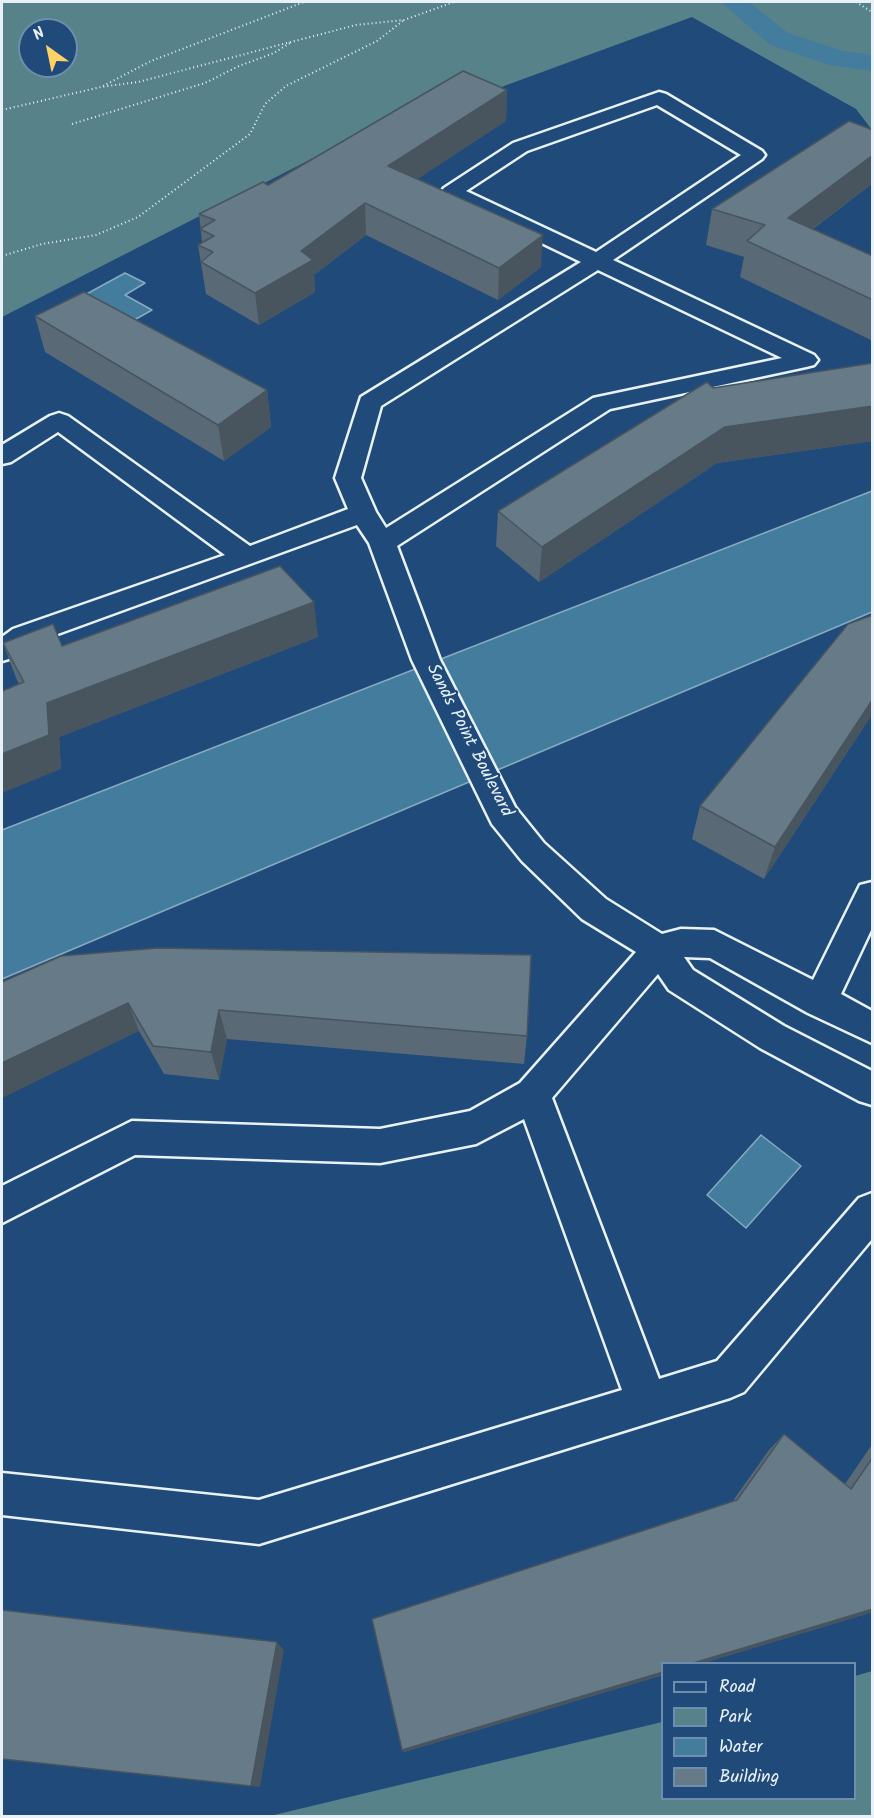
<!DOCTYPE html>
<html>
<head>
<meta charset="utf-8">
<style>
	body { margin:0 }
	#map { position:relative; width:874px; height:1818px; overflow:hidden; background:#1f4a7a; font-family:Kalam,sans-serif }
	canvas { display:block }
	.frame { position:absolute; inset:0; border:3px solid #e8f1f8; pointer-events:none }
	.legend { position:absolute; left:661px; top:1662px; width:195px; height:138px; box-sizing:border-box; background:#1f4a7a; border:2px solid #6f8dac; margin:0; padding:8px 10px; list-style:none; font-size:18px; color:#e8f1f8 }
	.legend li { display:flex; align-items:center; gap:12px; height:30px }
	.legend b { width:30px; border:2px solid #6f8dac }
	.north { position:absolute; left:18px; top:18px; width:60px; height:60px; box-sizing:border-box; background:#1f4a7a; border:2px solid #6f8dac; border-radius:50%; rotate:327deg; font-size:16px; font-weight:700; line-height:24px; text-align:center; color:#e8f1f8 }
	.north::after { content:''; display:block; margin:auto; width:21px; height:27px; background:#ffd166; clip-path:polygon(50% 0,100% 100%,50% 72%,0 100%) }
</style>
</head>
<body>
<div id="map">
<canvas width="874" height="1818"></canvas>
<div class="frame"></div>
<ul class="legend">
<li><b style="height:8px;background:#1f4a7a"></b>Road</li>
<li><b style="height:16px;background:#588289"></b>Park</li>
<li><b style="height:16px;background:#447c9e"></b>Water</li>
<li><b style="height:16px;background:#677a88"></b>Building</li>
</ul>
<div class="north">N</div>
</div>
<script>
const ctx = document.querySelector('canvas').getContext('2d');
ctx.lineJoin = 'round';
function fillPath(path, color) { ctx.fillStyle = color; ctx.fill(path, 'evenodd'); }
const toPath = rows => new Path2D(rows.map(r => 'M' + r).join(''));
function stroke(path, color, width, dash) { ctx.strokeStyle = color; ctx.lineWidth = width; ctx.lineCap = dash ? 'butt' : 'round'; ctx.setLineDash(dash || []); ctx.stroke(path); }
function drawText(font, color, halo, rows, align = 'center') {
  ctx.font = font + ' Kalam,sans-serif'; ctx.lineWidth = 4.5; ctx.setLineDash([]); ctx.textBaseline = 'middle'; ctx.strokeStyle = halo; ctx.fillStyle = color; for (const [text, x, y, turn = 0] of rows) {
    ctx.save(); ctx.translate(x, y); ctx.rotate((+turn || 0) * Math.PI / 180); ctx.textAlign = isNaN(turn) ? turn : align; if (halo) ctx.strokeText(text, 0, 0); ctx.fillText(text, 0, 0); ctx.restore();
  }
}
const green = toPath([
	[2,2,872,2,872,130,856,109,692,17,327,151,2,317],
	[30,30,66,30,66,66,30,66],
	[872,1671,872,1816,270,1816,662,1722,662,1798,854,1798,855,1676]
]);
const water = toPath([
	[125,273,145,283,125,295,152,310,129,323,81,297,125,273],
	[872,491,872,612,2,979,2,830,872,491],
	[761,1135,801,1166,746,1228,707,1195,761,1135]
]);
const canal = toPath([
	[721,2,749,2,788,33,843,51,872,55,872,71,829,65,770,45,721,2]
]);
const path = toPath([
	[856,2,872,12],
	[103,86,151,61,304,2],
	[2,110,101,87,138,82,356,25,404,20,454,2],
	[72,124,205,83,239,66,274,53,290,43],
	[2,256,42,244,96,235,138,217,250,134,265,104,286,86,377,41,404,20]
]);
const minor = toPath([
	[659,92,666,94,762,151,765,155,762,159,613,260,814,355,818,360,814,365,806,367,610,409,397,546,440,660,515,807,544,843,606,899,662,934,681,929,714,930,813,980,860,885,872,882,872,928,841,994,872,1011,872,1043,808,1013,710,958,684,957,693,970,784,1026,872,1071,872,1105,859,1101,760,1048,669,990,658,974,552,1098,659,1379,717,1361,859,1198,872,1193,872,1239,744,1392,730,1398,259,1544,2,1515,2,1473,259,1500,622,1390,524,1119,476,1144,380,1163,135,1155,2,1223,2,1186,132,1121,380,1129,470,1111,520,1083,636,952,582,919,522,861,492,824,412,660,369,543,357,525,33,643,12,658,2,661,2,637,13,629,225,555,58,432,11,462,2,464,2,445,50,416,59,413,68,416,250,546,348,509,335,478,361,397,581,262,444,196,441,192,444,188,513,143,659,92],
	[657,105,741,155,596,252,466,191,527,151,657,105],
	[598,270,782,358,593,398,386,528,376,512,361,478,381,406,598,270]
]);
const wall = toPath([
	[507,90,506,121,417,179,541,267,498,300,366,235,314,275,315,292,259,325,206,294,198,245,202,242,199,214,268,185],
	[873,130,873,183,813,229,873,256,873,341,740,277,744,257,706,245,712,209],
	[35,316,267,390,271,427,224,461,45,352],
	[873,363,873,441,717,463,539,582,496,546,498,511,713,388],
	[873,615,873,713,764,879,692,839,700,806],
	[318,637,59,737,61,769,16,678,3,643,62,646],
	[2,982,527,1036,524,1064,227,1039,219,1080,164,1074,139,1031],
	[784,1434,845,1484,873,1443,873,1612,700,1664,663,1664,663,1675,404,1752,402,1750,732,1502,769,1450]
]);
const shadedWall = toPath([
	[507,90,506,121,389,198,388,166],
	[873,155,873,183,780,253,788,218],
	[365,203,366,235,314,275,315,292,259,325,255,293,301,251],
	[543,235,541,267,498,300,499,268],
	[267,390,271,427,224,461,218,425],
	[873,406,873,441,717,463,539,582,542,547,725,427],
	[314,602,318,637,59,737,61,769,2,793,2,754,47,703],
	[873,699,873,713,764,879,775,847],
	[128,1003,139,1031,2,1098,2,1063],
	[219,1010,227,1039,219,1080,211,1052],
	[873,1609,873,1612,700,1664,690,1664],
	[277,1642,284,1650,260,1787,251,1786],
	[663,1672,663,1675,404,1752,402,1750]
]);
const building = toPath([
	[463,71,507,90,388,166,543,235,499,268,365,203,301,251,313,260,255,293,201,262,213,252,198,245,214,236,200,229,215,220,199,214,263,182,268,185,463,71],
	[849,121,873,130,873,155,788,218,873,256,873,300,747,241,765,225,712,209,849,121],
	[84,292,267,390,218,425,35,316,84,292],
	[873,363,873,406,725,427,542,547,498,511,707,382,713,388,873,363],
	[280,566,314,602,47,703,49,735,2,754,2,691,24,682,3,643,53,624,62,646,280,566],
	[873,615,873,699,775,847,700,806,848,624,873,615],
	[158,948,531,955,527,1036,219,1010,211,1052,153,1046,128,1003,2,1063,2,982,61,956,158,948],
	[784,1434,851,1489,873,1457,873,1609,690,1664,663,1664,663,1672,402,1750,372,1619,737,1500,784,1434],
	[2,1610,277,1642,251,1786,2,1759,2,1610]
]);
const streetNames = [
	["Sands Point Boulevard",468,741,63]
];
fillPath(green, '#588289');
fillPath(water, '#447c9e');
stroke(water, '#86abc2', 1.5);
fillPath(canal, '#447c9e');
stroke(minor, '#e8f1f8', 5);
stroke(path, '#e8f1f8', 2, [1, 3]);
fillPath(minor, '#1f4a7a');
fillPath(wall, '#596975');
fillPath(shadedWall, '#48555f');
fillPath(building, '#677a88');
stroke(building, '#48555f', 1.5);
drawText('18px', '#e8f1f8', '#1f4a7a', streetNames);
</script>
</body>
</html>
